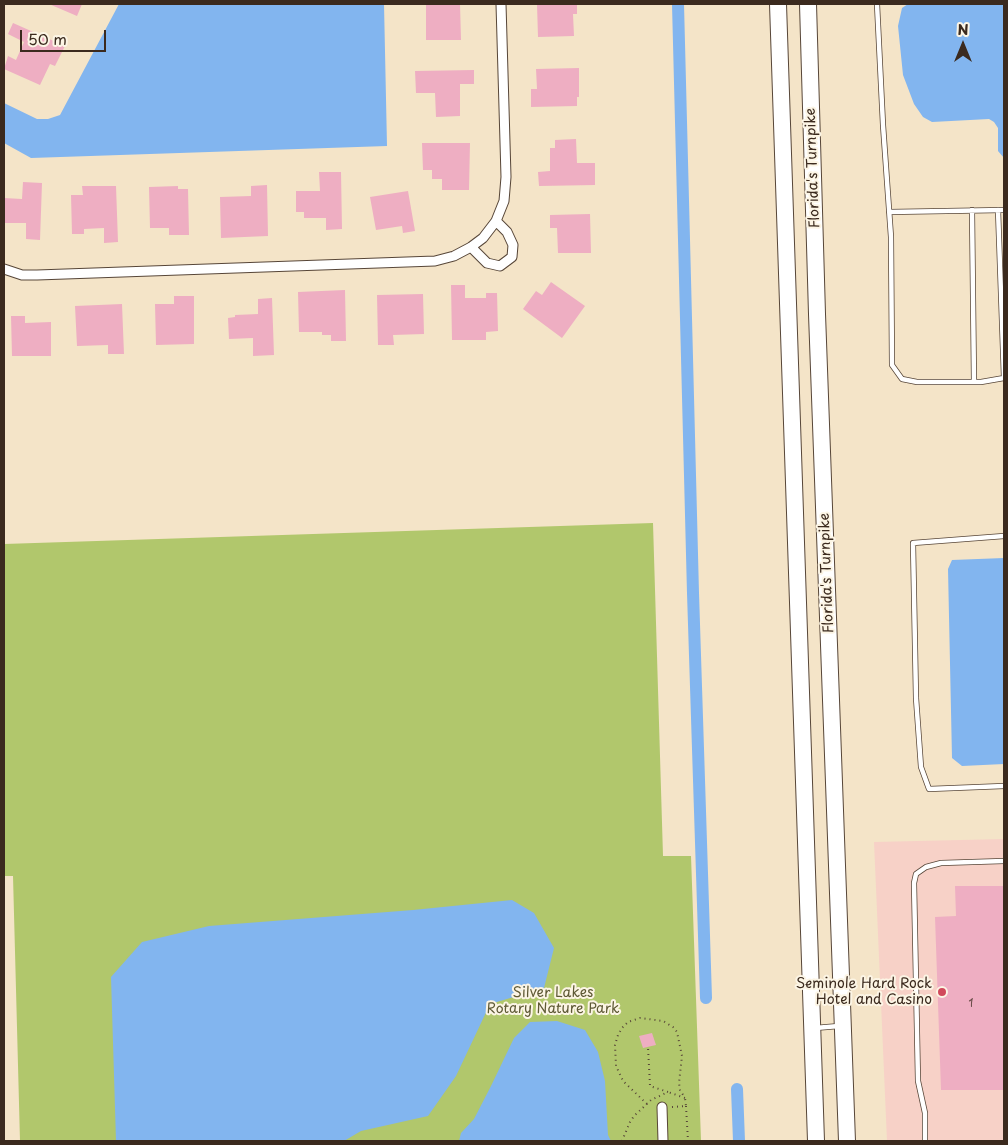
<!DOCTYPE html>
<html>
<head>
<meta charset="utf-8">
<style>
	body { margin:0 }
	#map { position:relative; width:1008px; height:1145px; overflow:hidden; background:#f4e4c8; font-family:"Playpen Sans",sans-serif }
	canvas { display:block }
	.frame { position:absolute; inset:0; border:5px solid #3b2a1e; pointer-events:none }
	.north { position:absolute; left:938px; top:20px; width:50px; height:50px; -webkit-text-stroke:4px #fcf5e5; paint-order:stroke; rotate:0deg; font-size:14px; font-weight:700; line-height:20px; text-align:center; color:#3b2a1e }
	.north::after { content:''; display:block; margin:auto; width:18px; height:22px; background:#3b2a1e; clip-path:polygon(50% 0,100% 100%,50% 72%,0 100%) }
	.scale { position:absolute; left:20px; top:30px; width:86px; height:22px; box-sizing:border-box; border:2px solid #3b2a1e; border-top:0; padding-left:6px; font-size:15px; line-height:18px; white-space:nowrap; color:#3b2a1e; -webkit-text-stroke:4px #fcf5e5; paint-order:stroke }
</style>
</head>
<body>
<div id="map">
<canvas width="1008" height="1145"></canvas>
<div class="frame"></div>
<div class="north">N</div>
<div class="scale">50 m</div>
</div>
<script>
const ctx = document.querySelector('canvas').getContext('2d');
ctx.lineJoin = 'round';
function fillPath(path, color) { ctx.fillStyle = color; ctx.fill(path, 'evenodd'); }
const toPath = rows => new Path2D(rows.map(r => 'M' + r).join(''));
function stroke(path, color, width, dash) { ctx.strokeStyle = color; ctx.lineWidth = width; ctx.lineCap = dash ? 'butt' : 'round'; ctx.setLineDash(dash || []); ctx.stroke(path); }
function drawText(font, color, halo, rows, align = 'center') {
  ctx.font = font + ' "Playpen Sans",sans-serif'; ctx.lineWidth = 4; ctx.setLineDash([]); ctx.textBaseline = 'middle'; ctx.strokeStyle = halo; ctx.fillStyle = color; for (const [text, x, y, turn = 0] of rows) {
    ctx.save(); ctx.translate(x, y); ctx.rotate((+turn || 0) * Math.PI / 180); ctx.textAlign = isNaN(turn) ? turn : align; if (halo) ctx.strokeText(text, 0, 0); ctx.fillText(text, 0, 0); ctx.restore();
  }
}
const built = toPath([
	[1004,839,1004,1141,887,1141,874,842]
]);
const green = toPath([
	[653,523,663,856,691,856,701,1141,20,1141,13,876,4,876,4,544]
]);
const water = toPath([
	[119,4,384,4,387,146,31,158,4,143,4,103,37,119,48,119,60,115],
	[908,4,1004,4,1004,158,998,151,998,128,994,122,989,119,932,122,923,117,914,104,903,75,898,26,902,8],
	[1004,558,1004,764,962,766,952,758,948,569,952,560],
	[512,900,534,913,554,948,544,988,490,1004,456,1076,428,1116,361,1131,344,1141,116,1141,111,977,142,942,209,926,413,910],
	[557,1021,585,1030,598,1052,605,1081,608,1135,611,1141,459,1141,461,1133,474,1119,491,1086,514,1038,530,1022]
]);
const canal = toPath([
	[678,4,693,593,706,998],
	[737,1089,739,1141]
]);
const building = toPath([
	[49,4,82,4,77,16],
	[426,4,460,4,461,40,426,40],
	[537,4,577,4,577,14,573,14,574,36,538,37],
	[13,23,65,46,55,66,50,64,40,85,4,69,8,56,16,60,24,42,8,34],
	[579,68,579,97,577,97,577,106,531,107,531,89,537,89,536,69],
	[474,70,474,84,460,84,460,116,436,117,435,93,416,93,415,71],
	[576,139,577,163,595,163,595,185,539,186,538,172,550,171,550,148,555,148,555,140],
	[422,143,470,143,469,190,442,190,442,179,432,179,432,170,423,170],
	[319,172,341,172,342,229,326,230,326,218,304,218,304,212,296,212,296,191,320,191],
	[23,182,42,183,40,240,26,239,26,223,4,223,4,198,22,199],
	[267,185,268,236,221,238,220,197,251,196,251,186],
	[82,186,116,186,118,242,104,243,104,228,84,229,84,234,72,234,71,195,83,195],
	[178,186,178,189,188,189,189,235,169,235,169,228,150,228,149,187],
	[408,191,415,231,403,233,402,226,376,230,370,197],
	[590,214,591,253,558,253,557,228,550,228,550,215],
	[551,282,585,306,562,338,523,309,536,291,542,295],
	[451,285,465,285,465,298,486,298,486,293,497,293,498,331,486,332,486,340,452,340],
	[345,290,346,341,331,341,331,335,322,335,322,332,299,332,298,292],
	[423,294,424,334,393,335,394,345,378,345,377,295],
	[174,296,194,296,194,344,156,345,155,304,174,304],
	[272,298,274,355,253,356,253,338,229,339,228,318,235,317,235,315,258,314,258,299],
	[122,304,124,354,108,354,108,345,77,346,75,306],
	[11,316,25,316,25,323,51,322,51,356,12,356],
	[955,886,1004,886,1004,1090,941,1090,935,917,956,916],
	[652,1033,656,1045,643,1048,639,1036]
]);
const path = toPath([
	[647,1104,623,1081,616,1066,615,1045,618,1035,622,1028,628,1022,640,1018,663,1021,673,1027,677,1032,682,1056,679,1083,680,1090,685,1098,668,1092],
	[686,1106,688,1141],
	[672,1107,686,1106,685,1098],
	[622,1141,630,1122,634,1116,651,1100,668,1092,650,1086,648,1047]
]);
const lane = toPath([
	[877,4,883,125,891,237,892,365,902,379,917,382,981,382,1004,378],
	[972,210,974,382],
	[998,210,1004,378],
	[889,212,1004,210],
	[1004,536,913,543,916,698,921,767,929,789,1004,786],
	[815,1028,839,1026],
	[925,1141,925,1113,918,1081,914,883,916,874,926,867,941,863,1004,861]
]);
const street = toPath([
	[471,247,487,263,500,266,512,257,513,245,507,232,496,221],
	[4,269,22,275,37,275,435,261,454,256,471,247,483,238,496,221,504,201,506,177,501,4],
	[662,1107,663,1141]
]);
const highway = toPath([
	[778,4,816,1141],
	[808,4,817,314,847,1141]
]);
const markers = [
	[942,992,5,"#d1495b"]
];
const numberNames = [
	["1",971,1004]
];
const streetNames = [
	["Florida's Turnpike",813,168,-92],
	["Florida's Turnpike",827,573,-92]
];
const poiNames = [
	["Seminole Hard Rock",932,984],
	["Hotel and Casino",932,1000]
];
const parkNames = [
	["Silver Lakes",553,993],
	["Rotary Nature Park",553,1009]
];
fillPath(built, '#f7d1c7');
fillPath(green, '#b1c76c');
fillPath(water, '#82b5ef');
stroke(canal, '#82b5ef', 12);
fillPath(building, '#eeaec2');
stroke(lane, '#574638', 6);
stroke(street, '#574638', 11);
stroke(highway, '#574638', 18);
stroke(path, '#574638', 2, [1, 4]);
stroke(lane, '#fff', 4.5);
stroke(street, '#fff', 9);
stroke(highway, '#fff', 16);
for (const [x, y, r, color] of markers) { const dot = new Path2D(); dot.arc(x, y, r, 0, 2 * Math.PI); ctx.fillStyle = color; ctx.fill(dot); stroke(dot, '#fcf5e5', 2); }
drawText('11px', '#684b47', null, numberNames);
drawText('14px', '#3b2a1e', '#fcf5e5', streetNames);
drawText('14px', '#3b2a1e', '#fcf5e5', poiNames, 'right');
drawText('14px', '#5e5935', '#fcf5e5', parkNames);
</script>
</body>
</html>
